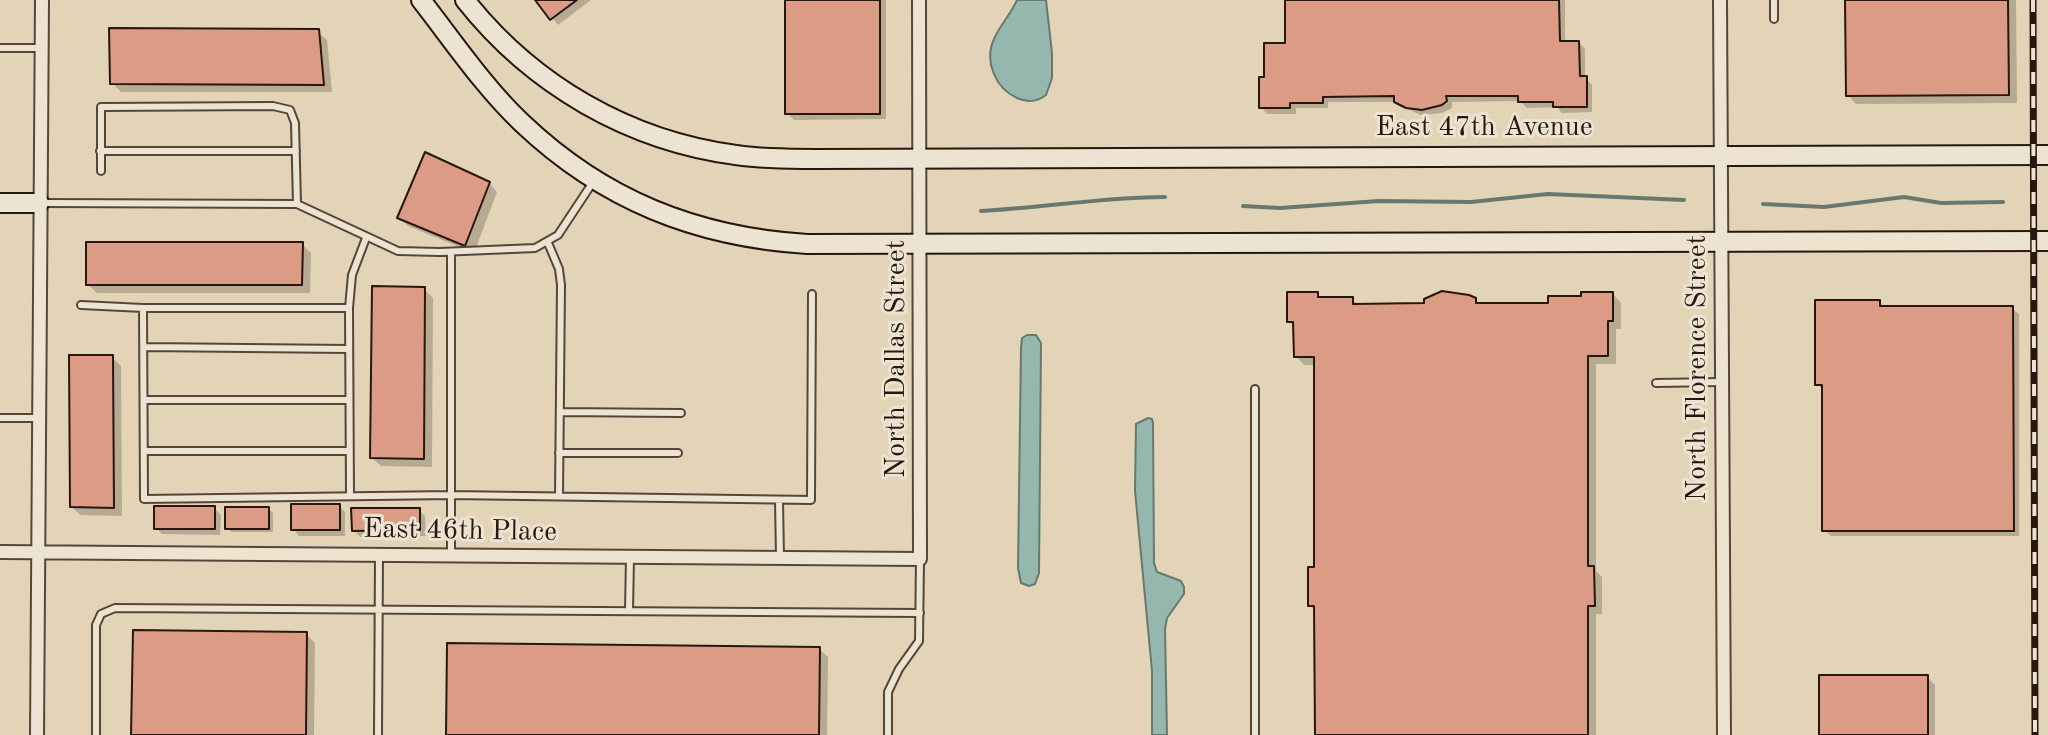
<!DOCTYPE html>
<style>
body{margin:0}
canvas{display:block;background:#e3d4b8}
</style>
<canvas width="2048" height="735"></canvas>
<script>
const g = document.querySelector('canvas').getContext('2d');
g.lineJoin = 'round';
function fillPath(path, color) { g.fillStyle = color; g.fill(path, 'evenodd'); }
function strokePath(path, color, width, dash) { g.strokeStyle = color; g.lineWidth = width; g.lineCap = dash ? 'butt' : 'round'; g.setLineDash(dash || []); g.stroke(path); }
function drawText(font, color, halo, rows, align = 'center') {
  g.font = font + ' "Old Standard TT",serif'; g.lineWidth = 6; g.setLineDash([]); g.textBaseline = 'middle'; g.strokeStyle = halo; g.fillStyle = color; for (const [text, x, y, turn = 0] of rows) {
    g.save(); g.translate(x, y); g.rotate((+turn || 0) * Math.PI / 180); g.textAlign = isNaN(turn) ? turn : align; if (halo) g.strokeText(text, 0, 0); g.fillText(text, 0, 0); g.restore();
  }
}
const water = new Path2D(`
 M1017 0H1046L1052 53V78L1046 95C1037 102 1028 103 1017 98 995 88 984 61 994 39 1000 25 1011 14 1017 0Z
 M1027 335H1036L1041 343 1039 573 1035 584 1029 586 1021 583 1018 568 1021 348 1022 338Z
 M1148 418 1152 419 1153 423 1154 563 1157 572 1181 581 1184 587V594L1167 618 1165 629 1167 735H1152V671L1135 491 1136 424Z`);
fillPath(water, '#95b8ae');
strokePath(water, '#69786f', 2);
fillPath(new Path2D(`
 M537 0H591L558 25Z
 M787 0H886V119L794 120 787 113Z
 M1287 0H1565V43H1579L1585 49V78L1592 85V112L1562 113 1557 107 1527 108 1520 101 1452 102V108L1442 113 1421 115 1403 107 1397 102H1328V108H1296V114H1267L1261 107 1266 79 1287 45Z
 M1847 0H2016L2017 103 1856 104 1848 95Z
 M318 32 327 40 332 92H121L112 83Z
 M489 183 497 192 474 253 408 226 400 218Z
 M302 244 311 253 310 293H97L88 284Z
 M424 289 433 298 432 467 381 466 372 458Z
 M1317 294 1323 299H1352L1359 306 1426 305 1475 300 1480 305H1550L1613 294 1621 303V329H1616V364H1596V571L1602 577V614H1596V735H1317L1316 612 1310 605 1316 569V365H1304L1296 356V328L1289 321Z
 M1879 302 1885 308H2012L2019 314V536H1831L1824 530V391L1817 384Z
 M112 357 121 366 122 516 80 515 72 507Z
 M339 506 345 512V536H299L293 529Z
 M214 508 221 515 220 535 162 534 156 528Z
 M269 509 273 513V532H231L227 528Z
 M419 510 425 516 426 536 360 537 354 530Z
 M306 634 315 643 314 735H133Z
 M819 649 828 657 827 735H448Z
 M1927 677 1935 685V735H1821Z`), '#0003');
strokePath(new Path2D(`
 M1763 204 1824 207 1904 197 1941 203 2003 202
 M1243 206 1280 208 1379 201 1471 202 1548 194 1684 200
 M981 211C1043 208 1103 197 1165 197`), '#69786f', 4);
const building = new Path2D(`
 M535 0H577L550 20Z
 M785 0H880V114H785Z
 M1285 0H1559L1560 41H1579L1580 76H1587V107H1553V102H1518V96H1446L1447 101 1442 105 1422 110 1406 108 1394 102V96L1323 97V103H1290V108H1259V77H1264V43H1285Z
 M1845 0H2008L2009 95 1846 96Z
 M109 28 319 29 324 85 110 84Z
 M425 152 490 182 465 246 397 218Z
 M86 242H303L302 285H86Z
 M372 286 425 287 424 459 370 458Z
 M1442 291 1469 295 1476 298V303H1548V296H1581V292H1613V321H1608V356H1588V566H1594L1595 606H1588V735H1315L1314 606H1308V567H1314V357H1294L1293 322H1287V292H1318V297H1353V304L1424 303V299Z
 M1815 300H1880V306H2013L2014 531H1822V385H1815Z
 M69 355H113L114 508 70 507Z
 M291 504H340V530H291Z
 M154 506H215V529H154Z
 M225 507H269V529H225Z
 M351 508H420V530L352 531Z
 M133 630 307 632 306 735H131Z
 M447 643 820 647 819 735H446Z
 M1819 675H1928V735H1819Z`);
fillPath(building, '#db9b84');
strokePath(building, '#271710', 2);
const lane = new Path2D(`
 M1774 19V0
 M0 48H40
 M100 151H296
 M101 171V107L273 106 290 110 295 123 297 204
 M43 203 297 204 398 251 440 252 535 248 558 235 593 182
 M366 238 352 275 349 308H143L144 499 451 495 811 500 812 294
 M548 243 559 269 561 285 559 496
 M451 252V555
 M81 305 143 308
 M349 308 350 496
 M144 347 349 349
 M1656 383 1722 382
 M1255 389V735
 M144 400H349
 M560 412 681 413
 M0 418H39
 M144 451H348
 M559 453H678
 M779 500 780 557
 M629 611 630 557
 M96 735V625L101 614 115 608 920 613
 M378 735 379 555
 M888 735V692L899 669 919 641 920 559`);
const street = new Path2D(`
 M1720 0 1724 735
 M0 552 920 559 919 0
 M37 735 42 0`);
const secondary = new Path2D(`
 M421 0C453 41 484 87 522 123 603 200 696 237 807 244L2048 241
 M465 0C532 85 629 141 736 155 763 159 790 159 816 159L2048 155
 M0 203H39`);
strokePath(lane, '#56463a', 10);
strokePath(street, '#56463a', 16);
strokePath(secondary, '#271710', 22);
strokePath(lane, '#ede3d1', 6);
strokePath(street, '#ede3d1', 12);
strokePath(secondary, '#ede3d1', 18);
const rail = new Path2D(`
 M2033 0 2035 735`);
strokePath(rail, '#271710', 7);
strokePath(rail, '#ede3d1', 4, [12]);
drawText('28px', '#271710', '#ede3d1', [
 ["East 47th Avenue",1484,128],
 ["North Dallas Street",897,359,-90],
 ["North Florence Street",1698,368,-90],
 ["East 46th Place",460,531,1]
]);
</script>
